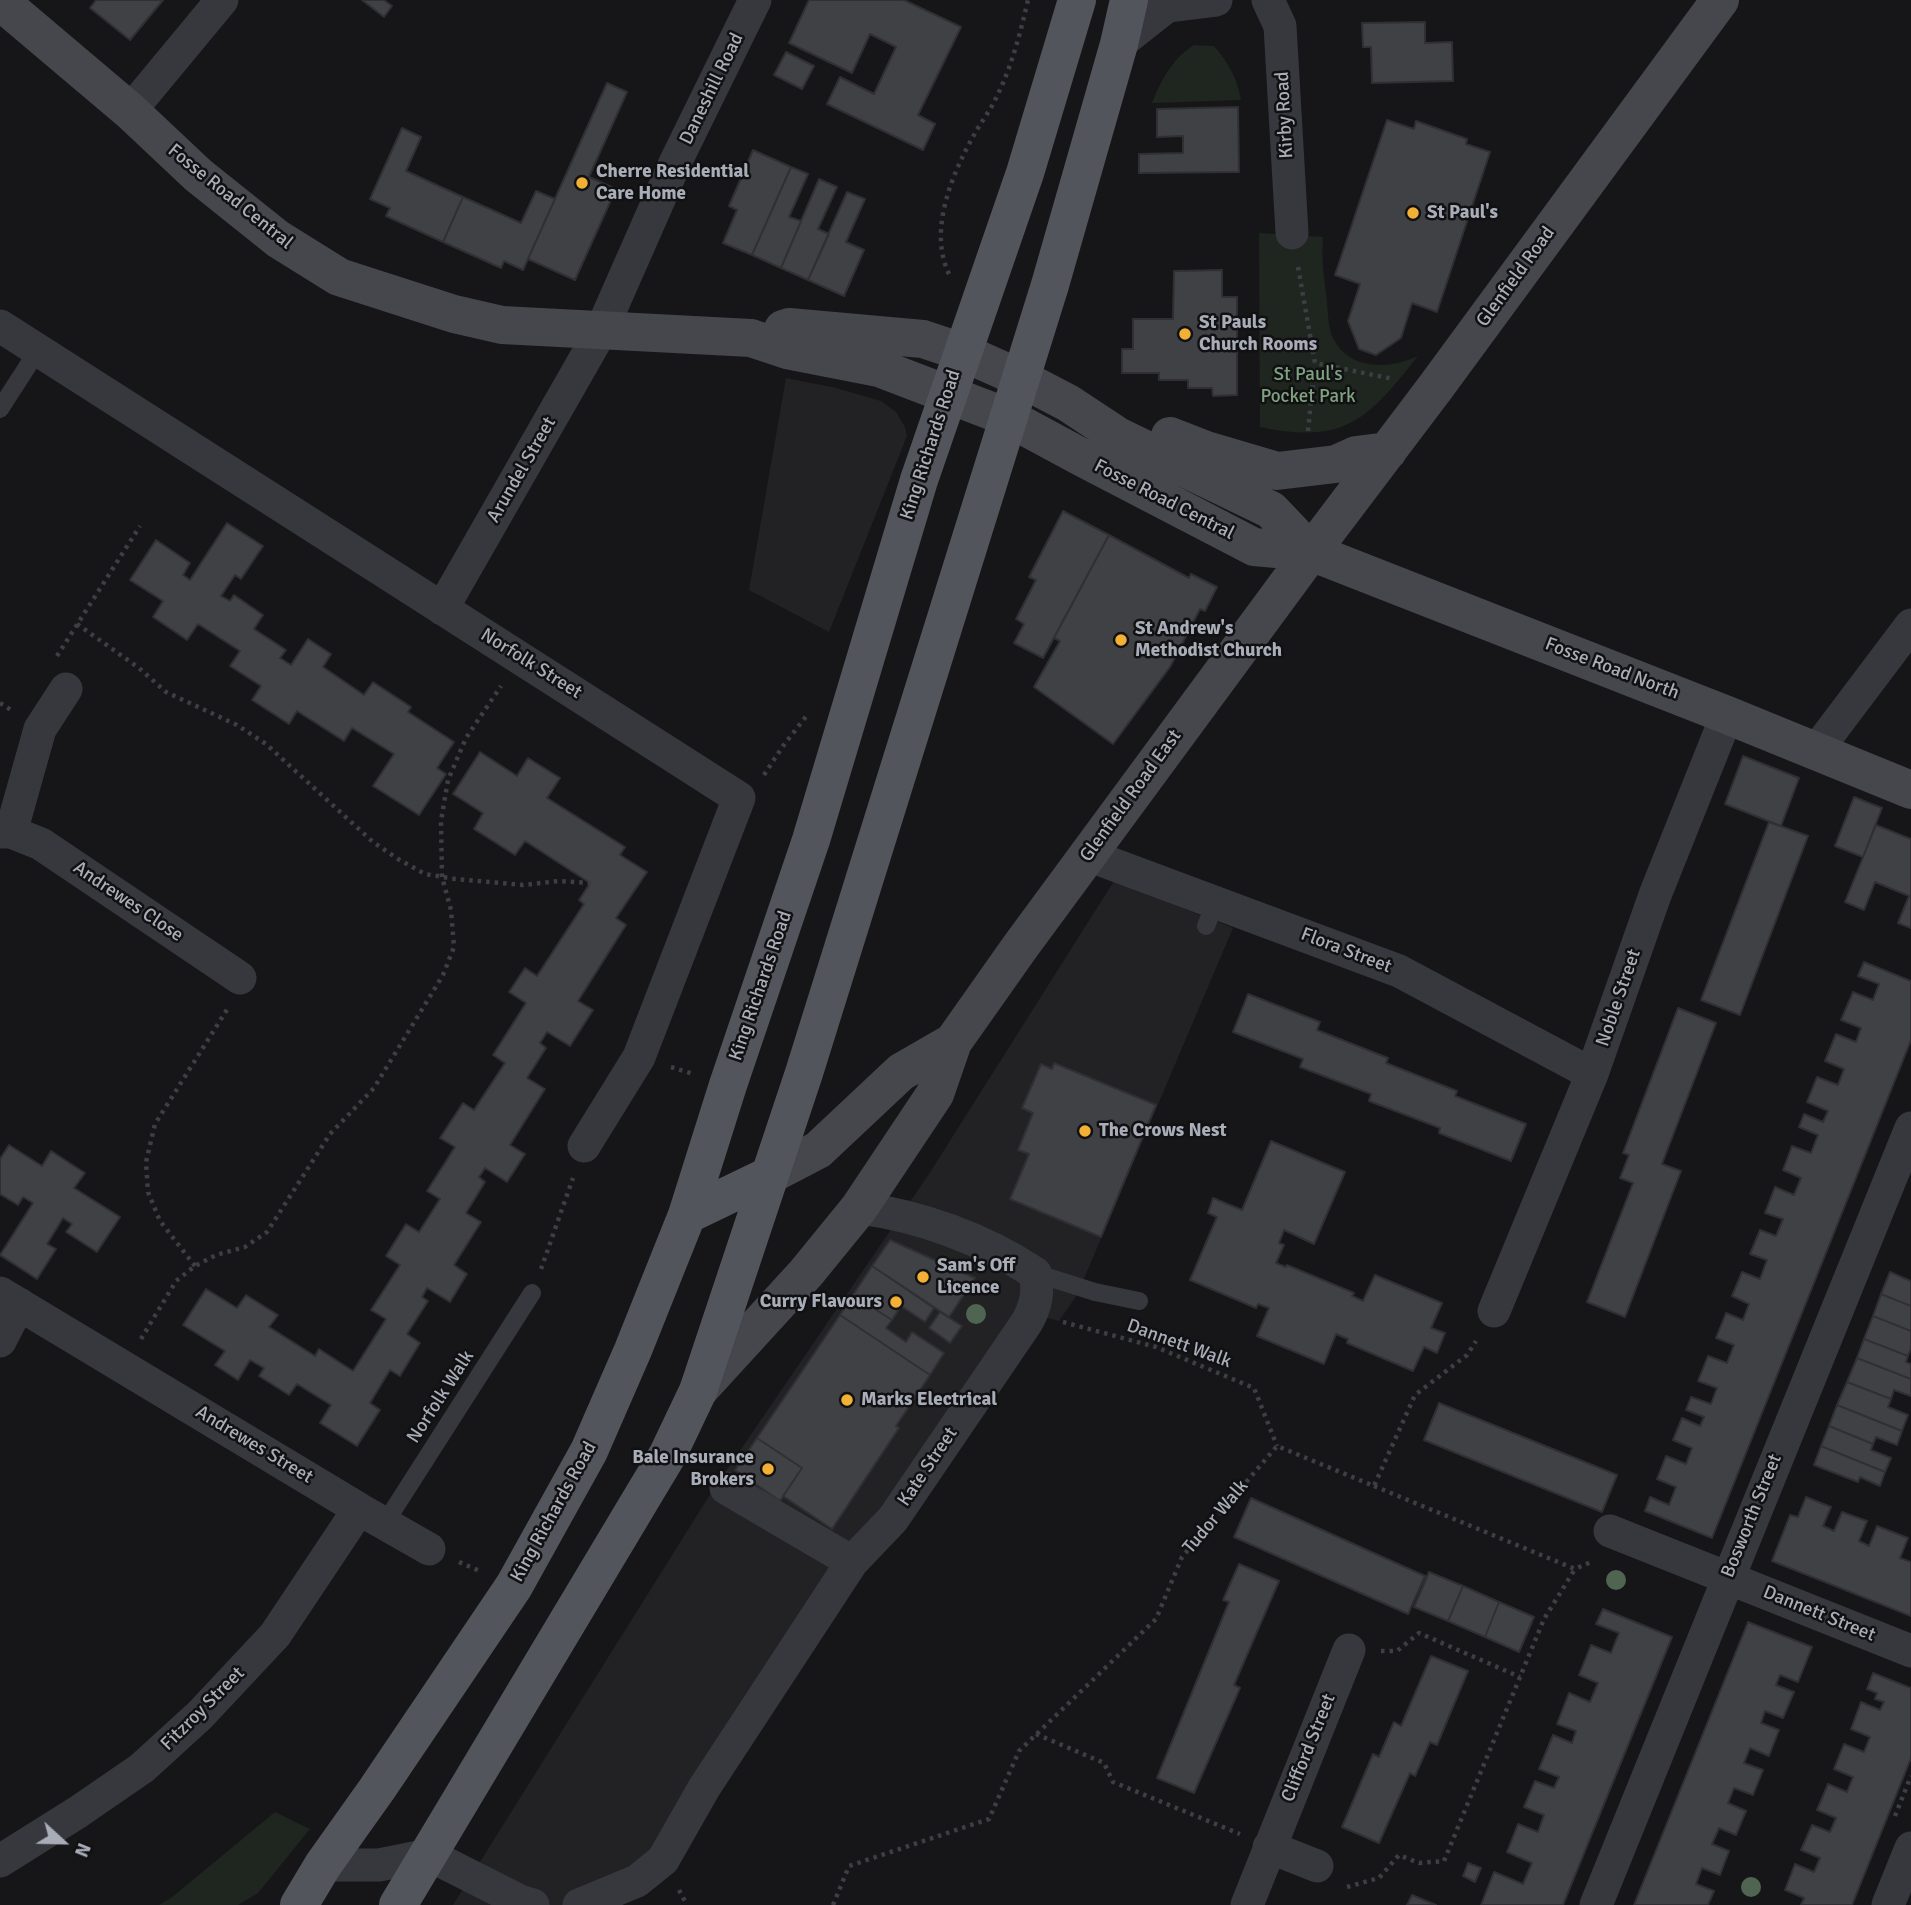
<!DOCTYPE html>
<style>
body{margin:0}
#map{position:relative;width:1911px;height:1905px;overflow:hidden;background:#161618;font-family:Signika,sans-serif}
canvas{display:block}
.north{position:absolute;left:28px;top:1807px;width:70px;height:70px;-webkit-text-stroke:5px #111113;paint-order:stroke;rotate:112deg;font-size:19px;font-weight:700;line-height:28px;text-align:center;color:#a8adb8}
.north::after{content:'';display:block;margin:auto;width:24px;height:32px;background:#a8adb8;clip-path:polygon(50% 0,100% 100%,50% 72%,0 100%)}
</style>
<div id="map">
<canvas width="1911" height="1905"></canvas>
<div class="north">N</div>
</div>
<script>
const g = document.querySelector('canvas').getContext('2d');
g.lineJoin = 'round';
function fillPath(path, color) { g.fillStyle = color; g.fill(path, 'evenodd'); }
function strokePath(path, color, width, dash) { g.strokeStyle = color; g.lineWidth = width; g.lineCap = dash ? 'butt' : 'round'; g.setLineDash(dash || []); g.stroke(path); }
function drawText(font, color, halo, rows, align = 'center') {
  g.font = font + ' Signika,sans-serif'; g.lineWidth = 5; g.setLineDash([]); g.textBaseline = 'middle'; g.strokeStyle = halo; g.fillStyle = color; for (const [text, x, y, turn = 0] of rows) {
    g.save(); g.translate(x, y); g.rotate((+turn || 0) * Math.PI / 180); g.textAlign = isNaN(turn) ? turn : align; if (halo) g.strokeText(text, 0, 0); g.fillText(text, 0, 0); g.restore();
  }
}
fillPath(new Path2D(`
 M786 378 836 388 881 401 896 412 905 427 907 436 829 632 749 590Z
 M1114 881 1233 928 1077 1295 1059 1321 1031 1314 704 1788 604 1905H453L711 1493 929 1174Z`), '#222225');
fillPath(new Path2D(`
 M1194 45 1214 46C1229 64 1237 77 1241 100L1152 103C1161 80 1173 58 1194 45Z
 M1259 233 1323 237C1321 259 1324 279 1327 301 1328 313 1328 328 1333 338 1349 371 1390 369 1418 356 1368 419 1346 445 1260 427Z
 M275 1812 310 1829 258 1893 238 1905H159L171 1898Z`), '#1e261f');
const building = new Path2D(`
 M96 0H163L130 40 90 8Z
 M362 0H384L392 6 384 17Z
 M809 0H904L961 27 918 115 935 124 923 150 827 104 840 77 874 94 896 47 870 34 852 73 789 43Z
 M1425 22V43L1452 42 1453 81 1372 83 1371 47H1363L1362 23Z
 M786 52 814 66 802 89 774 75Z
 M607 83 627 92 589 177 616 189 575 280 528 259Z
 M1238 107 1239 172 1139 173V154L1183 153V136L1157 137V109Z
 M1387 120 1414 129 1416 121 1467 139 1466 144 1490 152 1437 312 1412 303 1401 338 1376 355 1359 349 1348 321 1360 284 1335 275Z
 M402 128 421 137 406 171 463 197 443 242 386 216 390 208 370 199Z
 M753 150 791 167 752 255 723 243 737 210 729 206Z
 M791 167 808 174 789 217 801 221 781 268 752 255Z
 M819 179 837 187 818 229 829 234 808 280 781 268Z
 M536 191 555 199 523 270 504 261 501 268 443 242 463 197 521 223Z
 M847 192 865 199 846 242 864 250 844 296 808 280Z
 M1222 270V297H1237V395L1213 396 1212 388H1188V380H1159V373H1122V349H1133V319H1173L1174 271Z
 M1063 511 1109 535 1043 658 1014 643 1024 624 1016 619 1036 580 1029 577Z
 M227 523 263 546 241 579 235 575 221 596 230 601 234 595 263 615 254 629 286 650 280 658 291 665 308 639 331 654 323 667 364 695 373 682 411 707 408 712 454 742 437 768 446 774 419 815 373 786 394 754 352 728 344 741 297 711 289 724 252 700 261 686 230 666 240 651 198 624 187 640 153 617 163 601 130 580 156 540 190 563 183 575 190 580Z
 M1109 535 1189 578 1191 574 1217 587 1205 611 1200 609 1170 667 1113 744 1034 687 1060 641 1054 638Z
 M480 752 517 776 528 758 560 778 547 798 625 847 620 855 647 872 616 918 626 925 578 1001 593 1010 570 1046 547 1032 540 1043 546 1048 527 1078 545 1089 510 1145 525 1154 507 1182 485 1168 479 1177 485 1182 466 1213 481 1222 454 1265 467 1274 450 1302 427 1288 422 1297 428 1301 407 1334 420 1343 400 1376 390 1370 370 1403 380 1410 357 1446 320 1423 331 1405 297 1384 289 1395 259 1376 264 1368 250 1360 238 1380 215 1365 225 1351 183 1325 206 1289 237 1308 246 1295 278 1315 269 1327 315 1356 319 1349 353 1371 386 1319 371 1310 400 1265 386 1256 406 1224 419 1232 440 1199 427 1191 455 1147 440 1138 463 1103 474 1110 505 1063 493 1055 526 1003 509 992 525 968 537 976 584 904 579 900 590 883 525 841 515 855 474 829 483 813 453 794Z
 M1743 756 1799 778 1781 826 1725 804Z
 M1854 797 1882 808 1863 857 1835 846Z
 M1769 822 1808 836 1740 1015 1701 1000Z
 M1876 825 1911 839V928L1898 923 1909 896 1875 882 1864 910 1845 902Z
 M1864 962 1911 981V1040L1712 1538 1645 1511 1650 1497 1669 1505 1676 1487 1657 1479 1666 1456 1686 1464 1692 1448 1673 1440 1682 1418 1700 1426 1704 1417 1686 1410 1691 1397 1711 1404 1717 1388 1698 1381 1708 1356 1727 1363 1734 1345 1716 1338 1726 1313 1743 1320 1749 1304 1732 1296 1742 1272 1760 1279 1767 1260 1750 1254 1760 1230 1776 1236 1783 1219 1765 1213 1775 1187 1794 1195 1801 1178 1783 1170 1792 1146 1811 1153 1818 1135 1799 1127 1804 1114 1823 1122 1828 1111 1807 1102 1817 1077 1838 1085 1844 1069 1825 1061 1836 1034 1856 1042 1861 1028 1841 1020 1853 992 1873 1000 1879 984 1858 976Z
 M1248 994 1320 1022 1317 1030 1388 1058 1386 1063 1457 1091 1455 1096 1526 1124 1511 1161 1439 1133 1440 1128 1369 1101 1371 1094 1300 1067 1303 1059 1233 1032Z
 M1678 1008 1716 1023 1662 1164 1681 1171 1625 1317 1587 1302 1633 1183 1620 1178 1629 1155 1623 1153Z
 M1054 1063 1156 1105 1101 1237 1010 1199 1029 1154 1018 1150 1033 1113 1022 1108 1041 1064 1052 1069Z
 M1271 1141 1345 1172 1314 1244 1284 1230 1279 1243 1284 1245 1276 1263 1286 1267 1287 1265 1354 1293 1352 1296 1363 1301 1375 1275 1442 1303 1431 1328 1445 1333 1437 1353 1424 1347 1413 1371 1347 1343 1348 1339 1336 1334 1324 1364 1257 1336 1269 1308 1258 1304 1256 1308 1190 1280 1217 1217 1208 1213 1213 1198 1242 1210Z
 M9 1145 42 1166 51 1151 85 1173 74 1188 120 1217 97 1252 66 1232 72 1224 63 1218 47 1244 56 1249 37 1279 0 1255 33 1203 23 1197 18 1205 0 1194V1159Z
 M890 1240 975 1278 949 1317 872 1266Z
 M872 1266 934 1308 925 1322 901 1306 892 1320 853 1295Z
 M1890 1272 1911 1281V1306L1881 1294Z
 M1881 1294 1911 1306V1331L1873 1316Z
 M853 1295 892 1320 886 1328 906 1342 912 1332 944 1353 930 1375 840 1315Z
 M940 1312 962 1326 950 1343 929 1328Z
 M840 1315 930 1375 896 1426 899 1428 832 1529 783 1496 802 1468 757 1438Z
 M1873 1316 1911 1331V1348L1908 1356 1864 1339Z
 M1864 1339 1908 1356 1906 1362 1911 1364V1379L1857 1358Z
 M1857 1358 1911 1379V1396L1894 1390 1891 1399 1847 1382Z
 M1847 1382 1891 1399 1888 1407 1908 1415 1902 1431 1837 1405Z
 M1439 1403 1617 1475 1602 1512 1424 1440Z
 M1837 1405 1902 1431 1897 1445 1876 1437 1873 1444 1829 1426Z
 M1829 1426 1873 1444 1871 1450 1891 1458 1885 1472 1821 1446Z
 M757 1438 802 1468 780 1501 735 1470Z
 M1821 1446 1885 1472 1880 1486 1860 1477 1858 1482 1814 1465Z
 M1806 1497 1831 1507 1823 1526 1834 1531 1842 1512 1867 1521 1859 1541 1869 1546 1877 1526 1908 1538 1900 1558 1911 1562V1616L1772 1561 1790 1515 1798 1517Z
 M1251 1498 1425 1576 1408 1614 1234 1537Z
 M1239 1564 1279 1581 1234 1685 1240 1688 1194 1793 1157 1778 1229 1602 1223 1600Z
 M1429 1572 1463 1586 1448 1621 1414 1607Z
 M1463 1586 1499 1602 1485 1637 1448 1621Z
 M1499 1602 1534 1617 1519 1652 1485 1637Z
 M1603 1609 1672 1637 1563 1905H1481L1494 1872 1523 1884 1532 1863 1507 1852 1518 1824 1538 1832 1544 1815 1524 1807 1535 1781 1554 1788 1559 1777 1539 1769 1553 1735 1572 1743 1576 1731 1557 1724 1569 1693 1590 1702 1598 1683 1579 1675 1591 1645 1611 1653 1619 1633 1596 1624Z
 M1748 1622 1812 1647 1798 1682 1780 1675 1776 1685 1794 1692 1783 1718 1765 1711 1761 1723 1779 1730 1769 1756 1750 1748 1744 1763 1763 1770 1753 1795 1734 1788 1728 1803 1746 1811 1736 1835 1719 1828 1712 1844 1729 1851 1720 1875 1702 1868 1696 1884 1714 1891 1708 1905H1634Z
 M1431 1656 1468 1671 1437 1745 1430 1742 1415 1776 1410 1773 1379 1843 1342 1827 1373 1754 1379 1757 1394 1722 1401 1726Z
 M1873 1673 1911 1688V1758L1852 1905H1801L1804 1898 1785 1890 1795 1864 1814 1872 1820 1858 1801 1850 1812 1825 1830 1832 1836 1818 1817 1810 1828 1784 1847 1792 1853 1777 1834 1769 1844 1744 1864 1752 1870 1737 1851 1729 1861 1702 1880 1710 1884 1702 1875 1699 1877 1693 1867 1689Z
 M1468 1863 1481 1868 1475 1882 1463 1876Z
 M1412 1895 1436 1905H1407Z`);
fillPath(building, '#404145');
strokePath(building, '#303034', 2);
strokePath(new Path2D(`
 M1298 267 1315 363 1393 379
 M949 274C928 230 952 174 974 135 981 122 990 111 996 98 1012 66 1020 34 1028 0
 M1308 431 1315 363
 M77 624 139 668 166 692 237 725 266 744 373 842 398 859 425 874 455 879 523 885 559 881 590 883
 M57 656 140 526
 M0 703 11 710
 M764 775 783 746 808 714
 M671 1067 693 1074
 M195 1266 160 1221 148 1192 146 1162 155 1124 228 1008
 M541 1269 573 1178
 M1063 1322 1156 1347 1254 1388 1277 1446
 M141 1339 176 1281 195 1266 216 1255 245 1247 267 1232 330 1134 374 1088 443 975 454 947 451 910 442 877 441 821 448 780 466 738 501 686
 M1374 1486 1575 1569 1593 1561
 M459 1562 480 1571
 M1381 1651H1397L1419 1633 1520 1677
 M1036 1734 1104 1763 1113 1782 1240 1834
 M1895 1816 1911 1776
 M1347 1887 1379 1878 1399 1855 1419 1863 1444 1861 1544 1619 1575 1569
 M679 1890 687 1905
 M833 1905 849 1866 989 1819 1019 1751 1156 1619 1182 1557 1277 1446 1374 1486 1415 1395 1467 1355 1476 1341`), '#3d3f44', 4.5, [3.5, 5]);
strokePath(new Path2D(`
 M0 409 38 350
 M1206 926 1216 902
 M1035 1273 1095 1292 1139 1301
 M385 1523 532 1293`), '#37383d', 18);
strokePath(new Path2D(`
 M1268 0 1280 26 1292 233
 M1119 44 1167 6 1216 0
 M130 111 222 0
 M0 326 739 798 639 1057 584 1146
 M442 609 601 331 675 163 755 0
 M1816 751 1911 625
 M0 832H11L41 844 240 978
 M11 832 40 729 66 689
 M1088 855 1399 971 1592 1074
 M0 1293 359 1509 429 1549
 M1494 1311 1592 1074 1655 895 1727 715
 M0 1341 19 1304
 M726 1488 852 1562
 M1610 1531 1911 1651
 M1269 1847 1317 1866
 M0 1861 78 1812 142 1768 200 1715 275 1635 359 1509
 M323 1865H379L429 1855 522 1902 533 1905
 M579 1905 637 1881 663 1860 704 1788 852 1562 893 1519 1027 1322C1036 1306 1039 1292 1035 1273 983 1239 921 1216 859 1208
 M1247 1905 1349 1650
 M1596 1905 1911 1128
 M1888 1905 1911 1848`), '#37383d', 33);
strokePath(new Path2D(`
 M0 1 130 111 198 175 278 239 339 277 454 314 502 325 751 338 787 350 879 368 1007 417 1083 458 1254 547 1311 552 1727 715 1911 790
 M783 329 789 327 923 339 962 352 1020 378 1068 403 1118 436 1271 510 1311 552
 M1170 436 1206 450 1277 471 1336 464 1356 455 1388 451
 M770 1175 818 1150 901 1072 953 1042
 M698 1391 806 1273 859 1208 935 1094 953 1042 1020 947 1311 552 1435 388 1720 0`), '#45474d', 38);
strokePath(new Path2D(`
 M687 1215 770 1175
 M299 1905 323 1865 377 1789 514 1586 589 1451 633 1350 687 1215 728 1085 811 840 919 480 1025 173 1077 0
 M398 1905 668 1454 698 1391 804 1073 1050 285 1119 44 1129 0`), '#53555c', 38);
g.fillStyle = '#506452';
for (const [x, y] of [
 [976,1314],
 [1616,1580],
 [1751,1887]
]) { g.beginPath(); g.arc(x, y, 10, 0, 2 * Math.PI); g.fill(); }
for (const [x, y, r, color] of [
 [582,183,7,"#f2b134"],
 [1413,213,7,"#f2b134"],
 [1185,334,7,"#f2b134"],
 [1121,640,7,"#f2b134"],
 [1085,1131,7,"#f2b134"],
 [923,1277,7,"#f2b134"],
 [896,1302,7,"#f2b134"],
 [847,1400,7,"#f2b134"],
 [768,1469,7,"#f2b134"]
]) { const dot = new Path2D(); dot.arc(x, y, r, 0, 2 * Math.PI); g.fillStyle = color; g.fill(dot); strokePath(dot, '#111113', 2.5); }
drawText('19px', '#a8adb8', '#111113', [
 ["Daneshill Road",712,89,-64],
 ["Kirby Road",1285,115,-93],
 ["Fosse Road Central",230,197,39],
 ["Glenfield Road",1516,277,-54],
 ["King Richards Road",931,445,-72],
 ["Arundel Street",522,470,-60],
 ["Fosse Road Central",1164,500,27],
 ["Norfolk Street",531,664,32],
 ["Fosse Road North",1612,669,21],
 ["Glenfield Road East",1131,796,-54],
 ["Andrewes Close",128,902,34],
 ["Flora Street",1346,951,21],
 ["King Richards Road",761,986,-71],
 ["Noble Street",1619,998,-71],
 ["Dannett Walk",1179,1344,20],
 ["Norfolk Walk",441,1397,-57],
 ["Andrewes Street",254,1445,31],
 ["Kate Street",928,1467,-56],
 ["King Richards Road",554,1512,-61],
 ["Bosworth Street",1752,1516,-68],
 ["Tudor Walk",1216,1517,-50],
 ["Dannett Street",1819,1614,22],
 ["Fitzroy Street",203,1709,-45],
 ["Clifford Street",1309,1748,-68]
]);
drawText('bold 19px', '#a8adb8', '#111113', [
 ["Cherre Residential",596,172],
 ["Care Home",596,194],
 ["St Paul's",1427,213],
 ["St Pauls",1199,323],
 ["Church Rooms",1199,345],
 ["St Andrew's",1135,629],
 ["Methodist Church",1135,651],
 ["The Crows Nest",1099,1131],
 ["Sam's Off",937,1266],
 ["Licence",937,1288],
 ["Curry Flavours",882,1302,"right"],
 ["Marks Electrical",861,1400],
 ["Bale Insurance",754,1458,"right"],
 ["Brokers",754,1480,"right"]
], 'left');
drawText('19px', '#7fa381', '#111113', [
 ["St Paul's",1308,375],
 ["Pocket Park",1308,397]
]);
</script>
